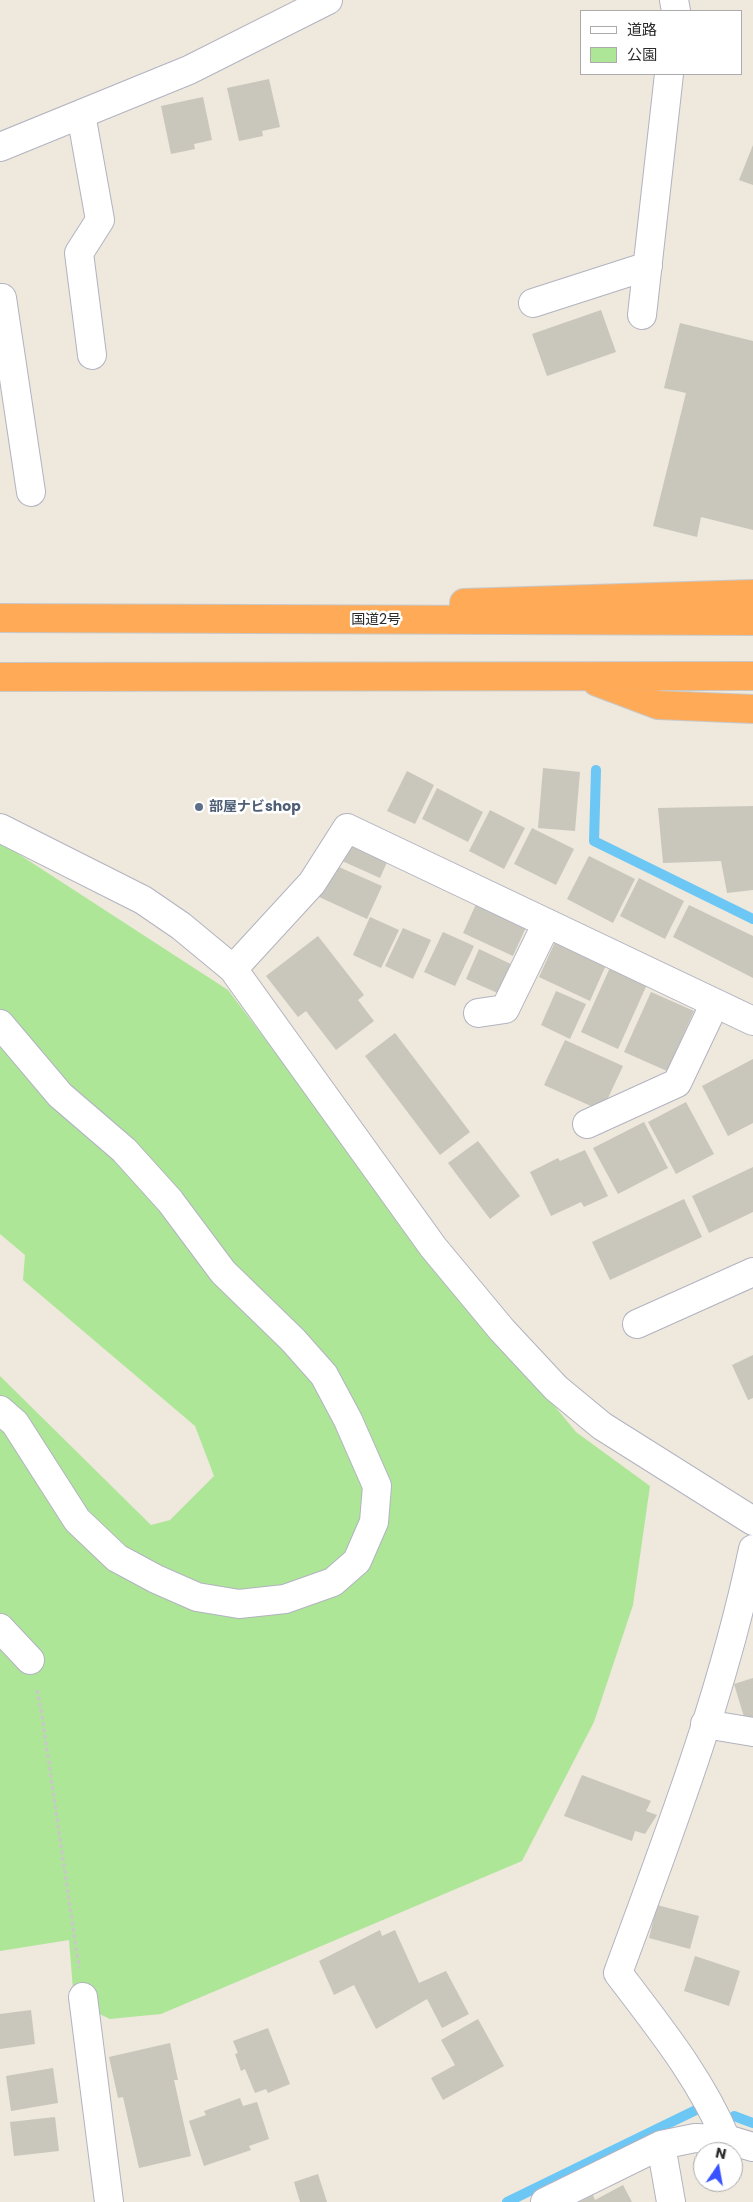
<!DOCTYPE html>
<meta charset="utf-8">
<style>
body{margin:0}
#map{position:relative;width:753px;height:2202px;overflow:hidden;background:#eee8dd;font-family:Poppins,"Noto Sans JP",sans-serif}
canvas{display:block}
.legend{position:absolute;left:580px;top:10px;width:162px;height:65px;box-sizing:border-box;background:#fff;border:1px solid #ababab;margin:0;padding:6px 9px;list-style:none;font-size:15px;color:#2c2c2c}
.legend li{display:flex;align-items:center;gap:10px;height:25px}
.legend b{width:25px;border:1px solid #ababab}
.north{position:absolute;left:693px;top:2142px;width:50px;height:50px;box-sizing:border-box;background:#fff;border:1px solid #ababab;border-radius:50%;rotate:12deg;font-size:14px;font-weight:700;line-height:20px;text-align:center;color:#2c2c2c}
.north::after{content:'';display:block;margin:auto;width:18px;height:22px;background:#3952ff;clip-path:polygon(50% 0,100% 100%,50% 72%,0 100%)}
</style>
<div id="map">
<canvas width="753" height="2202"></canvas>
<ul class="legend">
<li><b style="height:6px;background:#fff"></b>道路</li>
<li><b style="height:14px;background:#aee698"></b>公園</li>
</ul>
<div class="north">N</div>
</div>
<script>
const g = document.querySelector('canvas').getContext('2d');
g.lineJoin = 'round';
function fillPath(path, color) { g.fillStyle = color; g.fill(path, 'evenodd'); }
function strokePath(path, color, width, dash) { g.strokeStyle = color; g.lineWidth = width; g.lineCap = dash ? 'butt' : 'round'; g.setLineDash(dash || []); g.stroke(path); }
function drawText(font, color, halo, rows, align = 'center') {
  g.font = font + ' Poppins,"Noto Sans JP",sans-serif'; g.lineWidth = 5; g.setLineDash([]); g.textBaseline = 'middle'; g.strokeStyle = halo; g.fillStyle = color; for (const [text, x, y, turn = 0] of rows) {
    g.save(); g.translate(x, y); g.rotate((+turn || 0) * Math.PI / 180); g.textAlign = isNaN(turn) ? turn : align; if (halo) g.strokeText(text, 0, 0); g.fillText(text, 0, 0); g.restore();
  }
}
fillPath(new Path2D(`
 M0 842 228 990 418 1241 576 1432 650 1486 633 1605 594 1722 522 1861 161 2014 110 2019 74 2002 69 1940 0 1951V1376L151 1525 170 1520 214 1476 195 1426 23 1280 25 1255 0 1234Z`), '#aee698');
strokePath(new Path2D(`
 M596 770 594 841 753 919
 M734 2116 753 2123
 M507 2202 696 2110`), '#6dc7f4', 10);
fillPath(new Path2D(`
 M269 79 280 127 262 131 263 136 239 141 227 88Z
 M203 97 212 140 194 144 195 149 171 154 161 106Z
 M753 145V185L739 180Z
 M601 310 616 352 547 376 532 334Z
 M680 323 753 341V530L701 517 697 537 653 526 686 393 664 388Z
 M543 768 580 772 575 831 538 828Z
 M407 771 434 785 415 824 387 811Z
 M437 788 483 812 468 842 422 819Z
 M753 806V890L727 893 721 861 663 863 658 808Z
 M490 810 525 828 504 869 469 851Z
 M532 828 574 849 556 885 514 864Z
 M348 842 388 860 380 878 340 860Z
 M589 856 635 879 613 923 567 899Z
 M332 864 382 886 367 919 317 896Z
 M639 878 684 901 665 939 620 916Z
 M477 902 527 925 513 956 463 933Z
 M689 905 753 936V978L673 937Z
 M370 917 399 930 381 968 353 955Z
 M403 928 431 940 413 979 385 966Z
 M443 932 474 946 455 986 424 972Z
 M318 936 364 995 358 1000 374 1021 336 1050 306 1011 298 1017 266 976Z
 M555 942 606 965 590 1001 539 977Z
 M479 949 515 966 502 995 466 979Z
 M612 963 649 980 618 1049 581 1032Z
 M556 991 586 1004 570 1039 541 1025Z
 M651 992 694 1011 667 1071 624 1052Z
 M395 1033 470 1132 440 1155 365 1056Z
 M565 1040 623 1066 602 1111 544 1085Z
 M753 1059V1123L728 1136 702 1086Z
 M686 1102 714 1154 676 1174 648 1122Z
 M644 1122 668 1168 618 1194 593 1148Z
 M478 1141 520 1196 490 1219 448 1163Z
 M585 1150 608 1196 584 1207 581 1202 551 1216 530 1172 558 1158 560 1161Z
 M753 1167V1212L709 1233 692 1196Z
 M684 1199 702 1237 610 1280 592 1242Z
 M753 1355V1398L748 1400 732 1365Z
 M753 1678V1718L745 1720 734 1684Z
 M582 1775 651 1801 646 1811 657 1815 645 1834 635 1831 632 1841 564 1816Z
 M657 1905 699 1916 690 1949 649 1938Z
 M380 1930 382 1936 395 1930 419 1983 446 1971 469 2014 442 2028 427 1999 376 2029 354 1985 334 1995 319 1961Z
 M695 1956 740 1971 729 2006 684 1991Z
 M31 2010 35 2044 0 2049V2014Z
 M478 2019 504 2066 443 2100 431 2078 455 2065 441 2040Z
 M268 2028 290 2084 268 2093 266 2089 255 2093 245 2069 241 2071 235 2054 238 2053 233 2041Z
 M170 2043 178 2080H174L191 2156 139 2168 123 2097 118 2098 109 2057Z
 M53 2068 58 2103 11 2111 6 2076Z
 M240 2098 243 2106 257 2102 269 2139 249 2146 251 2150 204 2166 189 2121 206 2115 204 2111Z
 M55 2117 59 2151 14 2156 10 2122Z
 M318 2174 327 2202H300L294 2182Z
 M623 2185 632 2202H579L593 2195 595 2200Z`), '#c9c6bc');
const street = new Path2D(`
 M674 0 676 11
 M81 114 100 220 79 253 92 355
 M0 147 189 70 328 0
 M0 298H2L31 492
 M533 303 648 266
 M642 315 669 74
 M0 828 143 900 181 926 233 969 433 1247 502 1330 556 1388 602 1426 753 1521
 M233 969 312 883 347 828 753 1021
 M478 1013 505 1009 547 923
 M0 1024 60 1095 124 1150 170 1201 223 1272 293 1340 324 1375 348 1420 377 1486 374 1522 357 1561 333 1582 285 1599 239 1604 197 1597 156 1579 117 1558 77 1520 15 1423 0 1410
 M587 1124 677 1083 715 1003
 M637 1324 753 1272
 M0 1628 30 1660
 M705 1724 753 1732
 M83 1997 109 2202
 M726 2139C700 2077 658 2026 618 1973 669 1834 723 1694 753 1549
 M661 2145 671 2202
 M545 2202 661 2145 695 2138 726 2139 753 2147`);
const highway = new Path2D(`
 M464 603 753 594
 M0 618 753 621
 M0 677 753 676
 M597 682 658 705 753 709`);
strokePath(street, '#b2b3c0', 30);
strokePath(highway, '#c8c8c8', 30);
strokePath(new Path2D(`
 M37 1690 41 1709 79 1968`), '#c8c8c8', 3, [4, 2.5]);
strokePath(street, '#fff', 28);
strokePath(highway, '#ffaa57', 28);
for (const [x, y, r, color] of [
 [199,807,5,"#5c6f8a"]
]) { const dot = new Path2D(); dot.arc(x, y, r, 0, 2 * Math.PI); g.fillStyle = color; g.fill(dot); strokePath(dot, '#fff', 2); }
drawText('14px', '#2c2c2c', '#fff', [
 ["国道2号",376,620]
]);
drawText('bold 14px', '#4e5e75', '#fff', [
 ["部屋ナビshop",209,807]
], 'left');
</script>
